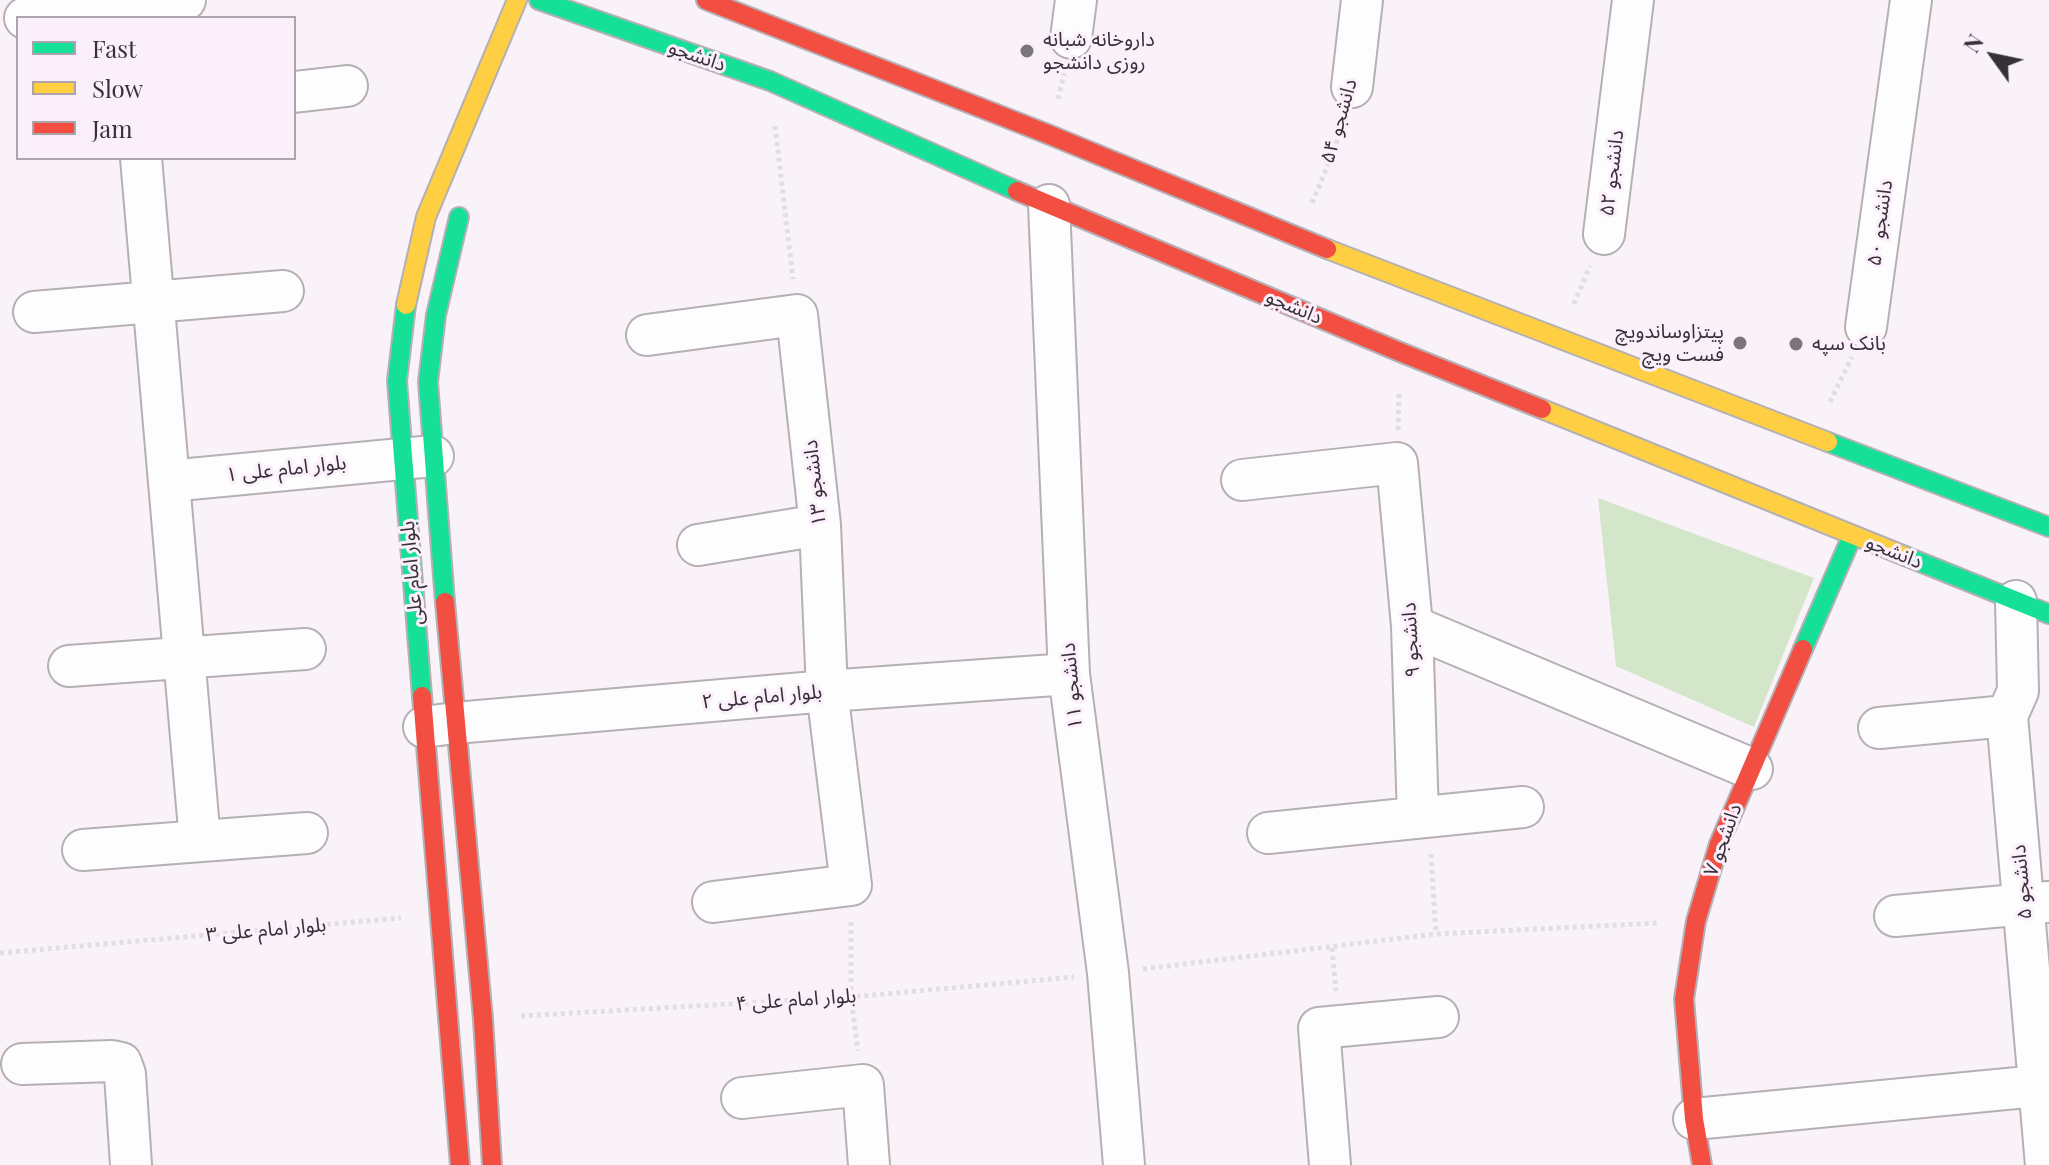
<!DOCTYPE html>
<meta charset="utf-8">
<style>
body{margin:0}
#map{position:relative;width:2049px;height:1165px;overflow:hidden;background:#f9f2f9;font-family:"Playfair Display",serif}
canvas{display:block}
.legend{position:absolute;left:16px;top:16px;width:280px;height:144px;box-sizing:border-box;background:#fceffc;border:2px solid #ada3ad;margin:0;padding:10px 14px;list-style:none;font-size:24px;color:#363136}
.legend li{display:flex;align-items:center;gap:16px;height:40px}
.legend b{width:40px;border:2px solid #ada3ad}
.north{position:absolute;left:1953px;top:16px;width:80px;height:80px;-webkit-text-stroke:6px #fceffc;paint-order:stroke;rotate:303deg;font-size:22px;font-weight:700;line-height:32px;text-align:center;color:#363136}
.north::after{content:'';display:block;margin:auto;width:28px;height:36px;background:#363136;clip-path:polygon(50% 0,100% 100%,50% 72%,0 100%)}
</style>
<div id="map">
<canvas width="2049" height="1165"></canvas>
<ul class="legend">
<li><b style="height:10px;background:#16e098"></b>Fast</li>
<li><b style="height:10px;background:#ffcf43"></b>Slow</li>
<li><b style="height:10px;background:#f24e42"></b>Jam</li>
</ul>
<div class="north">N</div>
</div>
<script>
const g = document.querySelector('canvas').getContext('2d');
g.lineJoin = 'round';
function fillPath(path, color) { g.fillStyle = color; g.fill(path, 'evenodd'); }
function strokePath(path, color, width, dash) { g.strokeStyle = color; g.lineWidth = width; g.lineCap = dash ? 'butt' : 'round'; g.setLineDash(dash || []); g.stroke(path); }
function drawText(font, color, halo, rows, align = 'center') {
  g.font = font + ' "Playfair Display","Noto Sans Arabic",serif'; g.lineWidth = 6; g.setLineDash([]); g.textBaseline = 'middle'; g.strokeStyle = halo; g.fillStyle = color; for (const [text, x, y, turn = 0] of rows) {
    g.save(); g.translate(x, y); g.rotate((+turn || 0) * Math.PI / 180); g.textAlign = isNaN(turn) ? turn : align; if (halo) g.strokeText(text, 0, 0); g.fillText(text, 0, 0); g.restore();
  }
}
fillPath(new Path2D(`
 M1598 498 1814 578 1754 727 1616 666Z`), '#d4e6c9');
const street = new Path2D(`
 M25 18 185 0
 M1071 38 1076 0
 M1352 87 1362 0
 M294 92 347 86
 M141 158 200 841
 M1049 205 1069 674 1108 973 1124 1165
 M1604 234 1633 0
 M34 312 283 291
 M1866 327 1911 0
 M647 335 797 315 820 525 827 691 851 885 713 902
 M1242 480 1397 463 1412 626 1418 817
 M169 481 433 456
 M698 545 820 525
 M2016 601 2018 691 2007 716 2046 1165
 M1412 626 1752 769
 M69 666 305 649
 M424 727 455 723 827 691 1069 674
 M1879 728 2007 716
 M1268 833 1523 807
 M83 850 307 833
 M1895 916 2049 902
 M22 1064 112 1061 121 1063 125 1074 131 1165
 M742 1098 863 1085 869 1165
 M1694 1119 2049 1085
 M1330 1165 1319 1028 1438 1017`);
const fast = new Path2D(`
 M539 0 770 81 1017 191
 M406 305 397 381 422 696
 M1828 442 2049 527
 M1905 556 2049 614
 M445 602 428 382 436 315 459 217
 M1803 649 1852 536`);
const slow = new Path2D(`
 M1327 249 1828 442
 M406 305 426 217 517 0
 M1542 409 1905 556`);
const jam = new Path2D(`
 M706 0 1050 135 1327 249
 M1017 191 1400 352 1542 409
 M445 602 483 1019 492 1165
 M422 696 460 1165
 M1702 1165 1694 1119 1684 999 1696 921 1719 844 1803 649`);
strokePath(street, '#b5b0b5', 44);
strokePath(fast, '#b5b0b5', 22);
strokePath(slow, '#b5b0b5', 22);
strokePath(jam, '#b5b0b5', 22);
strokePath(new Path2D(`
 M1058 99 1064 73
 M775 126 793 279
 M1312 203 1335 148 1342 122
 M1574 304 1590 266
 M1830 402 1852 357
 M1398 430 1399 392
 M1431 854 1436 934
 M851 922V997L858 1051
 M1332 948 1336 991
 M0 953 401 918
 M1143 969 1436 934 1659 923
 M521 1016 851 997 1074 977`), '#e0dee0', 5, [4, 4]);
strokePath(street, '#fefdfe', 40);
strokePath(fast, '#16e098', 18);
strokePath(slow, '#ffcf43', 18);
strokePath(jam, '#f24e42', 18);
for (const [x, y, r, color] of [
 [1027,51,8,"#7a757a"],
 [1740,343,8,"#7a757a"],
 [1796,344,8,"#7a757a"]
]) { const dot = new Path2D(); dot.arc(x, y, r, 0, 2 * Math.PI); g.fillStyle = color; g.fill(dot); strokePath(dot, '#fceffc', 3); }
drawText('20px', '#363136', '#fceffc', [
 ["داروخانه شبانه",1043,40],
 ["روزی دانشجو",1043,63],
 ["پیتزاوساندویچ",1724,332,"right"],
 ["فست ویچ",1724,355,"right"],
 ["بانک سپه",1812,344]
], 'left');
drawText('20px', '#363136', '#fceffc', [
 ["دانشجو",697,56,19],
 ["دانشجو ۵۴",1339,121,-74],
 ["دانشجو ۵۲",1612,173,-83],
 ["دانشجو ۵۰",1880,223,-82],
 ["دانشجو",1294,307,23],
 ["بلوار امام علی ۱",286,469,-6],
 ["دانشجو ۱۳",815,483,-96],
 ["دانشجو",1894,552,22],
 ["بلوار امام علی",412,573,-95],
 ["دانشجو ۹",1411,640,-93],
 ["دانشجو ۱۱",1072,686,-95],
 ["بلوار امام علی ۲",762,697,-5],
 ["دانشجو ۷",1723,840,-70],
 ["دانشجو ۵",2022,882,-95],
 ["بلوار امام علی ۳",266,930,-5],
 ["بلوار امام علی ۴",796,1000,-4]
]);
</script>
